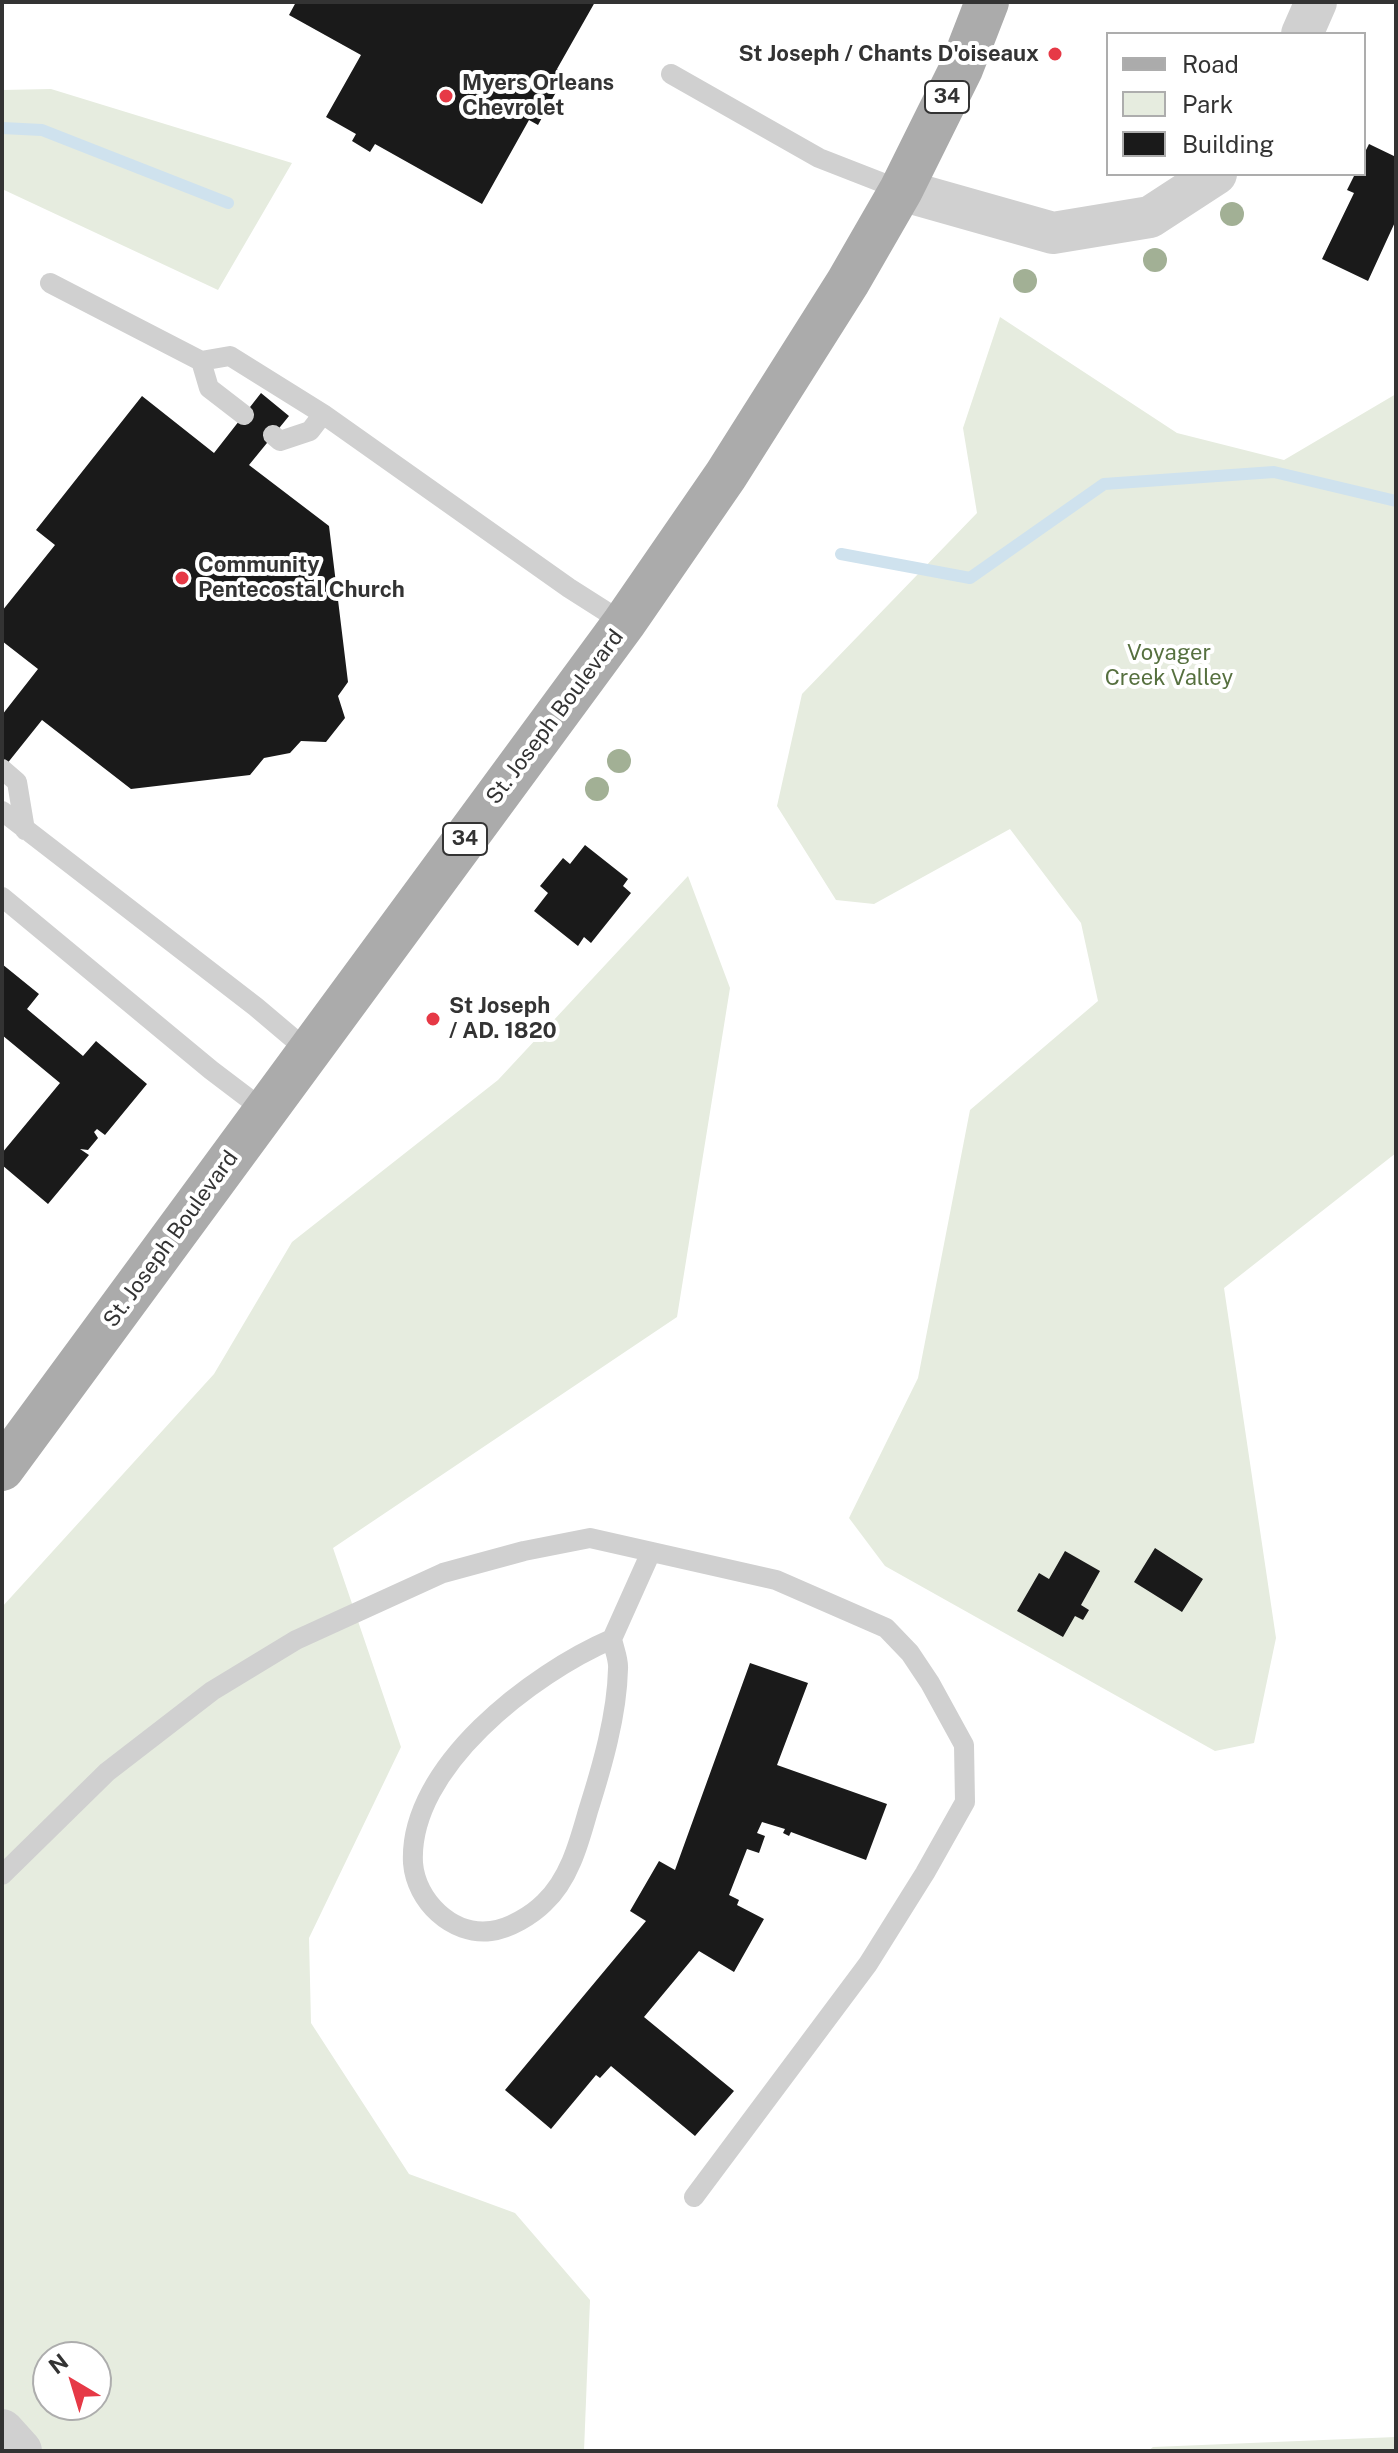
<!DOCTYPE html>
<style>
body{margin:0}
#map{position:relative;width:1398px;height:2453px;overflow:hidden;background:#fff;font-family:"Public Sans",sans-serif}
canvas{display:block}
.frame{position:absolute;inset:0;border:4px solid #333;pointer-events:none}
.legend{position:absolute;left:1106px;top:32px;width:260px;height:144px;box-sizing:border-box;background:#fff;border:2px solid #adadad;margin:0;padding:10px 14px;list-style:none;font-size:24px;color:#333}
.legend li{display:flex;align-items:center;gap:16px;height:40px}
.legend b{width:40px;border:2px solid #adadad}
.north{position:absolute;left:32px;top:2341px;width:80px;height:80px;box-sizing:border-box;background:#fff;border:2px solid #adadad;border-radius:50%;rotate:322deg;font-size:22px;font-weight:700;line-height:32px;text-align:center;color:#333}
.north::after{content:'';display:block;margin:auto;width:28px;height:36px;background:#e63946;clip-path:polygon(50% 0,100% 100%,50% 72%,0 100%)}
</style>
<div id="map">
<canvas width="1398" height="2453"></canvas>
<div class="frame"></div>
<ul class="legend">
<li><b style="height:10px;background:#ababab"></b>Road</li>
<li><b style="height:22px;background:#e6ecdf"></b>Park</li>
<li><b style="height:22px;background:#1a1a1a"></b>Building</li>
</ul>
<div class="north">N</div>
</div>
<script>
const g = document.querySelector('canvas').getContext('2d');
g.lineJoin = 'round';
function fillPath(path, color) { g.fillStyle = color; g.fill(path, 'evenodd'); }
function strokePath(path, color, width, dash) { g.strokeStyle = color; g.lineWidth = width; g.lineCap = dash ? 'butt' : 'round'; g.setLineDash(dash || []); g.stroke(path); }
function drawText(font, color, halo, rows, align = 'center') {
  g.font = font + ' "Public Sans",sans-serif'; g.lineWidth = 8; g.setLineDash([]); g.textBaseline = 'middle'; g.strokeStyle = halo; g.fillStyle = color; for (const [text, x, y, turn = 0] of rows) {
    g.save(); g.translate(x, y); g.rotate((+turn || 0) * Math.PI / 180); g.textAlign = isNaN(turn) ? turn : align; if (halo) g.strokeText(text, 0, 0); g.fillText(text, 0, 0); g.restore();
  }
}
fillPath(new Path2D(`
 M51 89 292 163 218 290 2 189V90Z
 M1000 317 1177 433 1284 460 1396 394V1153L1224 1288 1276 1638 1254 1743 1215 1751 885 1566 849 1518 918 1378 970 1110 1098 1001 1081 923 1010 829 874 904 836 900 777 806 802 694 977 513 963 428Z
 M688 876 730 988 677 1317 333 1548 401 1747 309 1938 311 2023 409 2174 515 2213 590 2300 584 2451H2V1607L214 1374 292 1242 498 1080ZM48 2357H96V2405H48Z
 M1396 2437V2451H1148L1153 2447Z`), '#e6ecdf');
strokePath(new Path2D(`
 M2 128 42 130 228 203
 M841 554 970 578 1104 484 1274 472 1396 501`), '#cfe2ee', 12);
fillPath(new Path2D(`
 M296 2H595L557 69 566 74 538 125 529 120 482 204 375 144 370 152 352 141 356 134 326 117 361 55 289 15Z
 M1369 144 1396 157V220L1368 281 1322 259 1354 193 1347 190 1355 174H1364V154Z
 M261 393 289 416 249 465 329 526 348 682 338 696 345 718 326 742 301 741 290 753 264 758 250 775 131 789 42 720 2 770V715L38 669 2 641V611L55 545 36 530 142 396 214 453Z
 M585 845 628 879 623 886 631 893 591 943 584 937 578 946 534 911 548 893 540 886 563 858 570 864Z
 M2 964 39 994 27 1009 83 1056 96 1041 147 1084 105 1135 97 1129 94 1132 98 1138 88 1150 80 1149 89 1155 48 1204 2 1165V1153L60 1083 2 1035Z
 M1155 1548 1203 1579 1182 1612 1134 1582Z
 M1065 1551 1100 1571 1081 1605 1089 1610 1083 1620 1075 1616 1063 1637 1017 1611 1039 1573 1049 1579Z
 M750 1663 808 1683 777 1765 887 1804 866 1860 791 1832 789 1836 783 1833 785 1829 762 1822 757 1833 765 1836 759 1853 747 1849 729 1895 739 1900 737 1905 764 1919 734 1972 699 1951 644 2017 734 2091 695 2136 611 2066 600 2078 596 2075 551 2129 505 2090 646 1921 630 1911 659 1861 675 1870Z`), '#1a1a1a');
strokePath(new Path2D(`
 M671 74 819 158 901 190
 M50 283 201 361 230 356 323 414 569 588 624 623
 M201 361 209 388 244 415
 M273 435 280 441 310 431 323 414
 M2 769 17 782 25 830
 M2 811 256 1007 308 1051
 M2 897 211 1070 265 1111
 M612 1639C614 1649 619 1660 618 1669 617 1715 602 1767 588 1811 579 1843 569 1880 544 1903 532 1915 509 1929 491 1931 452 1936 416 1901 413 1863 408 1767 533 1673 612 1639L651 1552
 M2 1875 107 1772 212 1691 296 1640 443 1573 524 1551 590 1538 776 1580 886 1628 910 1653 930 1683 964 1745 965 1802 925 1873 868 1964 694 2197`), '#d0d0d0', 20);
strokePath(new Path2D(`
 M1302 34 1316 2
 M901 190 1053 233 1150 217 1216 174`), '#d0d0d0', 42);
strokePath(new Path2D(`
 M2 2431 20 2451`), '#d0d0d0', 44);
strokePath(new Path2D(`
 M2 1469 624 623 726 475 848 282 901 190 961 69 987 2`), '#ababab', 44);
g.fillStyle = '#a2b095';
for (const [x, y] of [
 [1232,214],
 [1155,260],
 [1025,281],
 [619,761],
 [597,789]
]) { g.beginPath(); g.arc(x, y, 12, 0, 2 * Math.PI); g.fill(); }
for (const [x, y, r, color] of [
 [1055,54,8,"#e63946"],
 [446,96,8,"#e63946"],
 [182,578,8,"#e63946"],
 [433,1019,8,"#e63946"]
]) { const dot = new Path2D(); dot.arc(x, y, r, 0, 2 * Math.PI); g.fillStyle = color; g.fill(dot); strokePath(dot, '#fff', 3); }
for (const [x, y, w] of [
 [947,97,44],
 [465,839,44]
]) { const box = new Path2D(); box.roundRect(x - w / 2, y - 16, w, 32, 6); g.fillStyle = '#fff'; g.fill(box); strokePath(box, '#333', 2); }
drawText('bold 20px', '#333', null, [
 ["34",947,97],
 ["34",465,839]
]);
drawText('bold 22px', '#333', '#fff', [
 ["St Joseph / Chants D'oiseaux",1039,54,"right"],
 ["Myers Orleans",462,83],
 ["Chevrolet",462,108],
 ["Community",198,565],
 ["Pentecostal Church",198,590],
 ["St Joseph",449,1006],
 ["/ AD. 1820",449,1031]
], 'left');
drawText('22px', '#56703f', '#fff', [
 ["Voyager",1169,653],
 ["Creek Valley",1169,678]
]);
drawText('22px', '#333', '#fff', [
 ["St. Joseph Boulevard",555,717,-53],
 ["St. Joseph Boulevard",171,1239,-54]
]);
</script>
